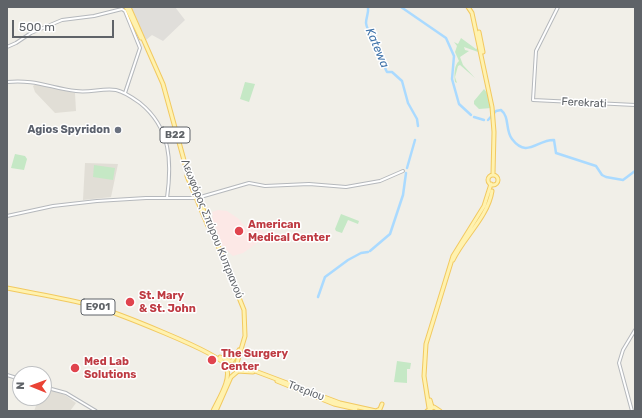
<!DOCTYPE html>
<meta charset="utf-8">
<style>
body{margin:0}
#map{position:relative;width:642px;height:418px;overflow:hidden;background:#f1efe8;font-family:Rubik,sans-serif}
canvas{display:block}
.frame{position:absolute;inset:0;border:8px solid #5f6368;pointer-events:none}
.north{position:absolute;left:12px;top:366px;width:40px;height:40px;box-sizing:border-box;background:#fff;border:1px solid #bfc1c3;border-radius:50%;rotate:271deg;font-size:11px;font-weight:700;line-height:16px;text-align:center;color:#5f6368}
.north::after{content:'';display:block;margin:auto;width:14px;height:18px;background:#ea4335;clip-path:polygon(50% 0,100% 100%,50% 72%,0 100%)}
.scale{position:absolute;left:12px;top:20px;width:102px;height:18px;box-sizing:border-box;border:2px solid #5f6368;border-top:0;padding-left:5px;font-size:12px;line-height:14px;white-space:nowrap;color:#5f6368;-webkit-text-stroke:3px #fff;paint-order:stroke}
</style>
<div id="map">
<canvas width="642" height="418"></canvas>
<div class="frame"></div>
<div class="north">N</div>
<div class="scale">500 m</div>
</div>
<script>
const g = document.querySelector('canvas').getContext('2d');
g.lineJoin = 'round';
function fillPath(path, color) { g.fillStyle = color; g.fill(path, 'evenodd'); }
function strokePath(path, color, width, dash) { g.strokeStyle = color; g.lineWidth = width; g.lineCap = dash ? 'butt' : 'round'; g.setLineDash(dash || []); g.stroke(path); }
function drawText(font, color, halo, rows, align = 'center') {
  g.font = font + ' Rubik,sans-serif'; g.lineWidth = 3; g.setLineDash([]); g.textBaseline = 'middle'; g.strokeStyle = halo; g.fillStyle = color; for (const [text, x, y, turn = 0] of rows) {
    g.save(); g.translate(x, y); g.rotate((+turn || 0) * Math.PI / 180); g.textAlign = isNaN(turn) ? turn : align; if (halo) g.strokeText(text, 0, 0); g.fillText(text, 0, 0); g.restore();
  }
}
fillPath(new Path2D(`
 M131 7H175L185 20 163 41 152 35 146 40Z`), '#e0deda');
fillPath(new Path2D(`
 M36 84 75 93 76 111 55 113 35 92 33 86Z
 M85 163 118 164 111 197 83 200Z
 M48 389 65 395 76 403 70 411H34L39 398 43 399Z`), '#e1ded6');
fillPath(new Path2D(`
 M218 210 227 211 239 219 245 227H256L267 234 260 241 243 253 233 256 223 247 211 219 213 217 212 212Z`), '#fce8e6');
fillPath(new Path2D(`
 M461 38 476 49 479 47 481 53 464 47 465 50 469 51 460 57 463 65 475 78 460 65 458 66 455 77 457 83 455 82C454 76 454 65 459 61L455 52 457 46 454 42 458 44Z
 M245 82 255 84 249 102 240 99Z
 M484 89 488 94 491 108 479 109 474 104V101Z
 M15 154 25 156 27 159 24 170 11 168Z
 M94 165 115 168 113 180 93 177Z
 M341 214 359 221 358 224 348 220 342 233 336 231 335 229Z
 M397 361 411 363 410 369H407V383L394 382Z`), '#c5e8c5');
strokePath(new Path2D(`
 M368 7C369 13 366 17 366 23 367 34 378 41 381 51 383 59 383 65 387 72H392L402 81 408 103 417 119 418 126
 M401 7 446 38 454 56 452 79 459 104 471 115
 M474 117 484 120
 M488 120 496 111 501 110C510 117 505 130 512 139 527 159 538 139 554 140L556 153 596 166 602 175 606 177 623 180 635 171
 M407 168 415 140
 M370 251 390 234 403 195 406 173
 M318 297 325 277 348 260 361 253 368 252`), '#aadaff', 2.5);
const minor = new Path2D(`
 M558 7 536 51 533 100 635 105
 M7 47 16 43 31 33 62 20 94 16 122 9 125 11 140 48 125 93
 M7 82C34 79 51 88 76 91 90 93 102 88 116 90 125 92 133 98 140 103 171 128 172 162 167 198
 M97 201 146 198H197L249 183 265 186 309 184 346 187 380 181 403 171
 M7 216 53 206 97 201
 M7 375 20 379
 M44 387 66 393 96 411
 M632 411 619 363 623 350 635 330`);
const major = new Path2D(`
 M126 7 141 38
 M129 7 163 84 185 164 244 310 245 336 237 363
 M468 7 472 13 492 107 494 132 493 174
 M479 32 483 52
 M488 180a5 5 0 1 1 10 0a5 5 0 1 1-10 0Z
 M187 176 208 226
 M453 260C464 237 488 217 492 191
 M7 288C36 294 65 298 93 306 112 311 221 353 226 366 232 379 219 398 213 411
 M220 357 230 361
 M232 361 239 350
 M239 365 340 403 376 411
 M237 371 253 372
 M277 381 334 404 356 409
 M430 400 432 407
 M429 408 424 376 426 344 453 256 484 206 491 184
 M216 411 231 377 238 371
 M376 411 380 409 382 404
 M427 411 434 407 440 411`);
strokePath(minor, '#b5b8bc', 4);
strokePath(major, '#f2c960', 5);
strokePath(minor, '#fff', 2);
strokePath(major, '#fff2af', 3);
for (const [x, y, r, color] of [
 [118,130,4,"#6b7280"],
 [239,231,5,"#e0444e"],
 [130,302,5,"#e0444e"],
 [212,360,5,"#e0444e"],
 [75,368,5,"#e0444e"]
]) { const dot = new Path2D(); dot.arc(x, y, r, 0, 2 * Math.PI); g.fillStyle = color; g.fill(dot); strokePath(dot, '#fff', 1.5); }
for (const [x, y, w] of [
 [175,135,30],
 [98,307,34]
]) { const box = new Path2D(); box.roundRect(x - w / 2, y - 8, w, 16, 3); g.fillStyle = '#fff'; g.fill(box); strokePath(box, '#5f6368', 1); }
drawText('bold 10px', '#5f6368', null, [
 ["B22",175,135],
 ["E901",98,307]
]);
drawText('11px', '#5f6368', '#fff', [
 ["Ferekrati",584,103,3],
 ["Λεωφόρος Σπύρου Κυπριανού",212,229,68],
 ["Τσερίου",306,391,21]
]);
drawText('bold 11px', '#5b616d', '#fff', [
 ["Agios Spyridon",110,130]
], 'right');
drawText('bold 11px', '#be3a42', '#fff', [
 ["American",248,225],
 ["Medical Center",248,238],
 ["St. Mary",139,296],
 ["& St. John",139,309],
 ["The Surgery",221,354],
 ["Center",221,367],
 ["Med Lab",84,362],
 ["Solutions",84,375]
], 'left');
drawText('italic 12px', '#4174aa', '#fff', [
 ["Katewa",377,48,67]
]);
</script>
